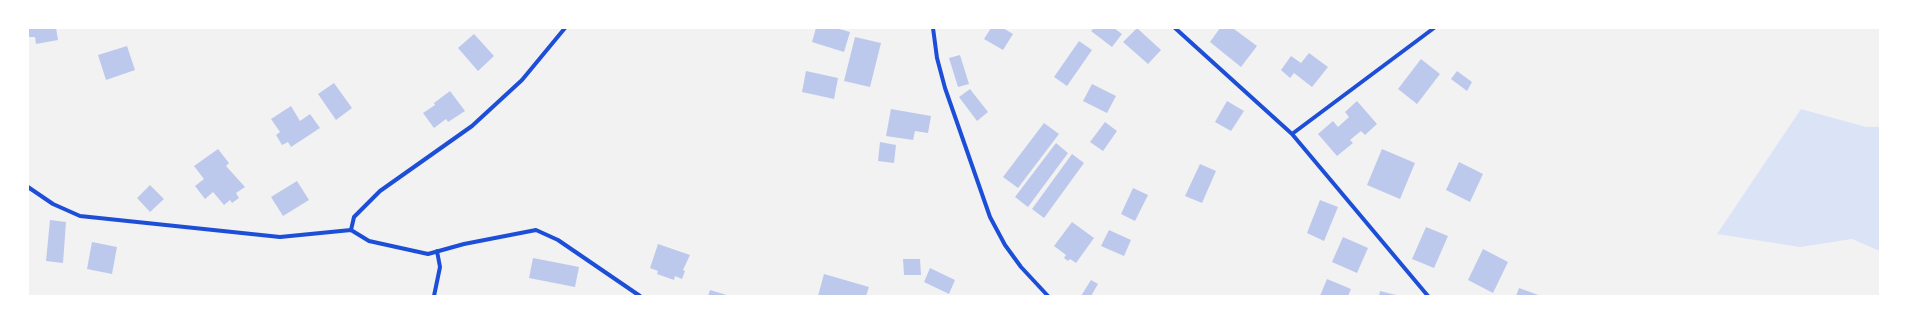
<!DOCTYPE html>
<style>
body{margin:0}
#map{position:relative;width:1908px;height:324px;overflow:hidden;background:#f2f2f2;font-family:"Noto Sans",sans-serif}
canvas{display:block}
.frame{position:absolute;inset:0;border:29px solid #fff;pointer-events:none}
</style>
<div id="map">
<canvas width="1908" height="324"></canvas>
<div class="frame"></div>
</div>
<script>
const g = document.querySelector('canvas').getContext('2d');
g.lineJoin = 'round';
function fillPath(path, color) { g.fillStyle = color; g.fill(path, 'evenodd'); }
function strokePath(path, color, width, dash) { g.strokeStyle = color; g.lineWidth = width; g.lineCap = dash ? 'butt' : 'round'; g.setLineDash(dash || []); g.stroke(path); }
fillPath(new Path2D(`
 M1801 109 1866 127H1880V251L1852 239 1800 247 1717 234Z`), '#dbe4f7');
fillPath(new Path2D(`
 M28 28H56L58 40 36 44 35 37H28Z
 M816 28H836L850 32 844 52 812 42Z
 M991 28H1003L1013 34 1003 50 984 39Z
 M1094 28H1114L1122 34 1112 47 1091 31Z
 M1137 28 1161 50 1148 64 1123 42Z
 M1220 28H1235L1234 29 1257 46 1241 67 1210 42Z
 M474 34 494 56 478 71 458 48Z
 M855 37 881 43 870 87 844 81Z
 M1079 41 1092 50 1067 86 1054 77Z
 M127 46 135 70 106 80 98 55Z
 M1309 53 1328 67 1312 87 1294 73 1290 78 1281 70 1291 56 1301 63Z
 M960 55 969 84 958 87 949 58Z
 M1421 59 1440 74 1417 104 1398 89Z
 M806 71 838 78 834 99 802 92Z
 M1457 71 1472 82 1467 91 1451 79Z
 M334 83 352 108 336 120 318 94Z
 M1092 84 1116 96 1107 113 1083 101Z
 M970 89 988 112 977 121 959 97Z
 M450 91 465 111 448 122 446 119 434 128 423 113 435 105 434 103Z
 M1227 101 1244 111 1231 131 1215 122Z
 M1357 101 1377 124 1365 135 1361 131 1350 140 1353 143 1337 156 1318 134 1333 121 1338 127 1349 117 1345 112Z
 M291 106 300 121 310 114 320 128 291 147 288 142 282 145 276 135 280 132 271 119Z
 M891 109 931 116 928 133 915 131 913 140 886 136Z
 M1105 122 1117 131 1103 151 1090 142Z
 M1044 123 1059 134 1018 188 1003 177Z
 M880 142 896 145 894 163 878 161Z
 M1056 143 1068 153 1028 207 1015 197Z
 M218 149 229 163 226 166 245 187 236 193 239 198 232 203 230 200 224 205 213 192 205 199 195 186 204 179 194 166Z
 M1382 149 1415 163 1400 199 1367 185Z
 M1072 154 1084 163 1044 218 1032 209Z
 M1459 162 1483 174 1470 202 1446 190Z
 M1200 164 1216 171 1202 203 1185 196Z
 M297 181 309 200 283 216 271 197Z
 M150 185 164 199 150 212 137 198Z
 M1133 188 1148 195 1135 221 1121 214Z
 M1320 200 1338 207 1324 241 1307 233Z
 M50 220 66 222 63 263 46 261Z
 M1072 222 1094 238 1076 263 1070 259 1068 261 1064 258 1066 255 1054 246Z
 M1426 227 1448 236 1434 268 1412 259Z
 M1109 230 1131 240 1124 256 1101 246Z
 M1343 237 1368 248 1357 273 1332 262Z
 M92 242 117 247 112 274 87 269Z
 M658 244 690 255 683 270 685 271 682 279 675 276 674 280 657 274 658 271 650 268Z
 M1483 249 1508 262 1493 293 1468 280Z
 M533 258 579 267 575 287 529 278Z
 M903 259H920L921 275H904Z
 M930 268 955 280 949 294 924 282Z
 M824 274 869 287 866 296H818Z
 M1327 279 1351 289 1348 296H1320Z
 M1091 280 1098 284 1091 296H1081Z
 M1519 288 1541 296H1516Z
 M710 290 730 296H708Z
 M1380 291 1396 295V296H1379Z`), '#bdc9ec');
strokePath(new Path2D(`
 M933 28 937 58 945 88 990 217 1005 245 1021 267 1048 296
 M1175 28 1292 134 1428 296
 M1292 134 1434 28
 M28 187 53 204 80 216 280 237 351 230 369 241 428 254 464 244 536 230 558 240 640 296
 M351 230 354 217 380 191 472 126 522 80 565 28
 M434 296 440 267 437 251`), '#1d4ed8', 4);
</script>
